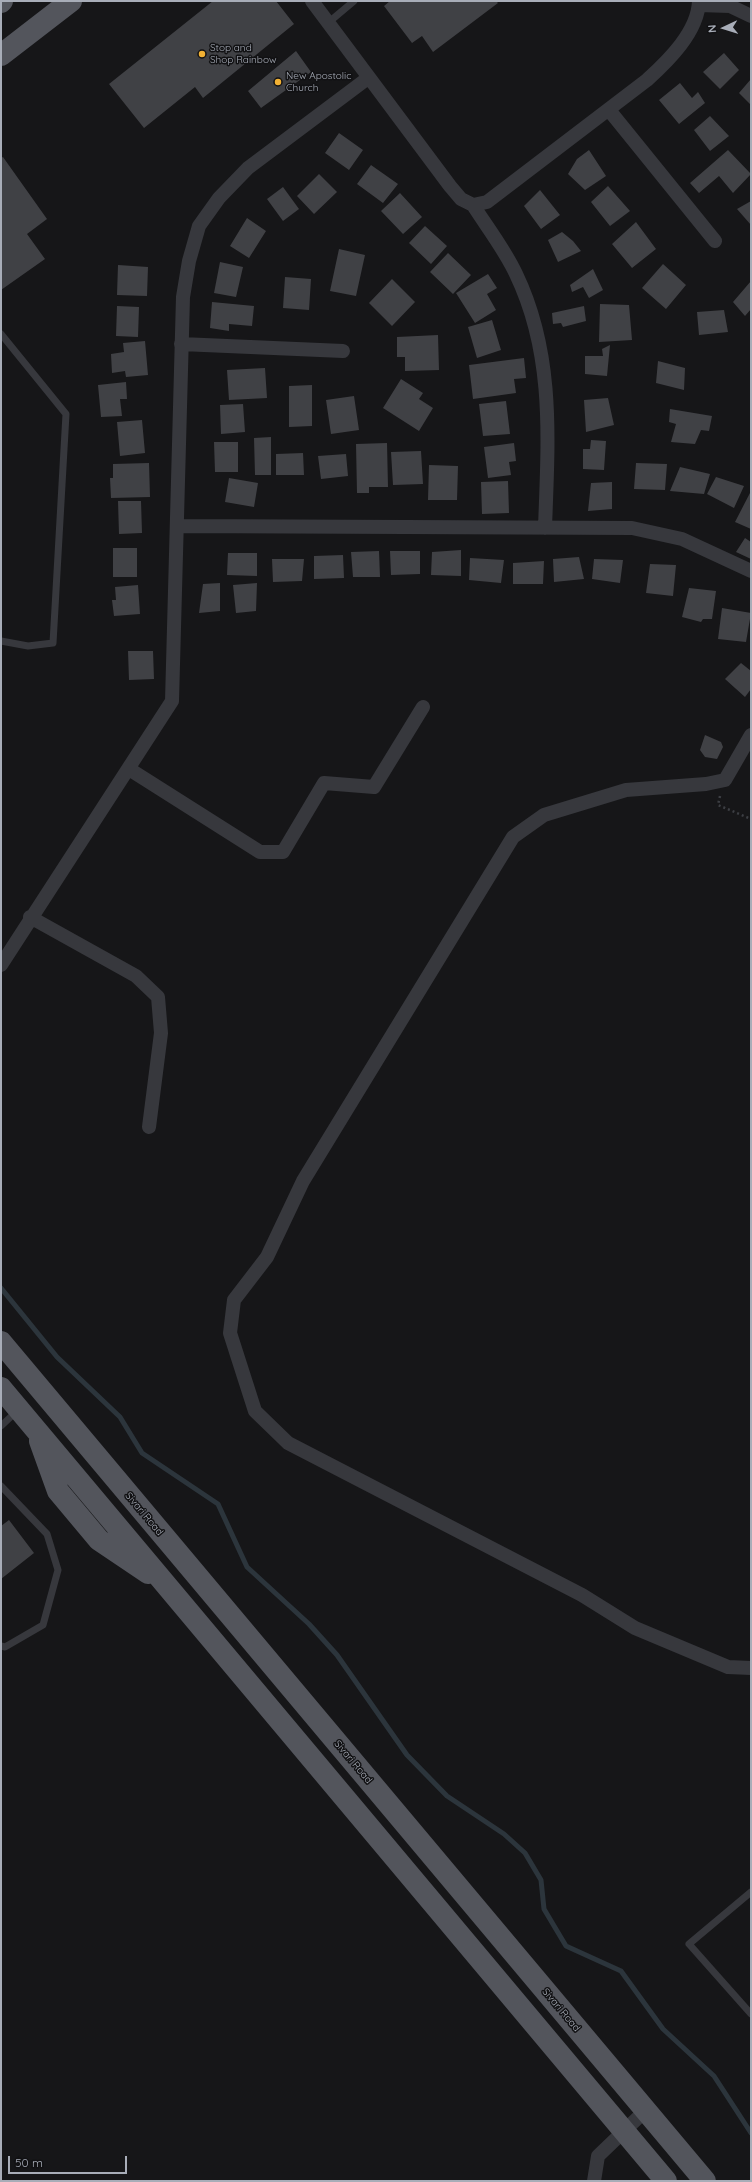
<!DOCTYPE html>
<style>
body{margin:0}
#map{position:relative;width:752px;height:2182px;overflow:hidden;background:#161618;font-family:Quicksand,sans-serif}
canvas{display:block}
.frame{position:absolute;inset:0;border:2px solid #a8adb8;pointer-events:none}
.north{position:absolute;left:704px;top:8px;width:40px;height:40px;-webkit-text-stroke:3px #111113;paint-order:stroke;rotate:266deg;font-size:11px;font-weight:700;line-height:16px;text-align:center;color:#a8adb8}
.north::after{content:'';display:block;margin:auto;width:14px;height:18px;background:#a8adb8;clip-path:polygon(50% 0,100% 100%,50% 72%,0 100%)}
.scale{position:absolute;left:8px;top:2156px;width:119px;height:18px;box-sizing:border-box;border:2px solid #a8adb8;border-top:0;padding-left:5px;font-size:12px;line-height:14px;white-space:nowrap;color:#a8adb8;-webkit-text-stroke:3px #111113;paint-order:stroke}
</style>
<div id="map">
<canvas width="752" height="2182"></canvas>
<div class="frame"></div>
<div class="north">N</div>
<div class="scale">50 m</div>
</div>
<script>
const g = document.querySelector('canvas').getContext('2d');
g.lineJoin = 'round';
function strokePath(path, color, width, dash) { g.strokeStyle = color; g.lineWidth = width; g.lineCap = dash ? 'butt' : 'round'; g.setLineDash(dash || []); g.stroke(path); }
function fillPath(path, color) { g.fillStyle = color; g.fill(path, 'evenodd'); }
function drawText(font, color, halo, rows, align = 'center') {
  g.font = font + ' Quicksand,sans-serif'; g.lineWidth = 3; g.setLineDash([]); g.textBaseline = 'middle'; g.strokeStyle = halo; g.fillStyle = color; for (const [text, x, y, turn = 0] of rows) {
    g.save(); g.translate(x, y); g.rotate((+turn || 0) * Math.PI / 180); g.textAlign = isNaN(turn) ? turn : align; if (halo) g.strokeText(text, 0, 0); g.fillText(text, 0, 0); g.restore();
  }
}
strokePath(new Path2D(`
 M1 1288 57 1357 120 1417 142 1453 218 1504 247 1567 309 1624 337 1655 407 1755 447 1796 504 1834 525 1853 541 1880 544 1909 566 1946 621 1971 663 2029 714 2076 751 2133`), '#2c353c', 5);
fillPath(new Path2D(`
 M213 1H276L294 24 203 98 195 87 144 128 109 84Z
 M390 1H496L498 3 433 52 422 36 412 43 384 6Z
 M296 51 311 72 261 108 248 91Z
 M724 53 739 70 720 89 703 72Z
 M751 79V105L739 93Z
 M680 83 692 98 698 92 705 103 679 124 659 100Z
 M710 116 729 136 710 151 694 130Z
 M339 133 363 150 349 170 325 153Z
 M589 150 606 176 585 190 568 174 577 159Z
 M728 150 751 174 733 193 719 176 699 193 690 183Z
 M3 157 47 219 27 234 45 259 1 290V158Z
 M371 165 398 184 383 203 357 184Z
 M319 174 337 192 314 214 297 196Z
 M608 186 630 211 610 226 591 202Z
 M283 187 299 209 283 221 267 199Z
 M540 190 560 215 541 229 524 206Z
 M400 193 422 217 403 234 381 211Z
 M751 201V225L737 209Z
 M247 218 266 231 249 258 230 246Z
 M636 222 656 249 632 268 612 244Z
 M425 226 447 246 431 264 409 243Z
 M562 232 573 241 581 251 558 262 548 240Z
 M339 249 365 255 356 296 330 291Z
 M448 253 471 275 453 294 430 272Z
 M220 262 243 267 236 297 214 293Z
 M663 264 686 285 666 309 642 288Z
 M118 265 148 267 147 296 117 295Z
 M593 269 603 290 589 298 583 287 572 292 570 285Z
 M488 274 497 288 487 294 496 310 475 323 456 293Z
 M285 277 311 279 309 310 283 308Z
 M392 279 415 302 392 326 369 303Z
 M751 281V309L745 316 733 302Z
 M212 302 254 306 252 326 229 324V331L210 328Z
 M600 304 629 305 632 340 599 342Z
 M117 306 139 307 138 337 116 336Z
 M584 306 586 321 563 327 561 323 553 324 552 313Z
 M724 310 728 332 699 335 697 312Z
 M492 320 501 350 477 358 468 327Z
 M438 335 439 370 405 371V357H397V337Z
 M145 341 148 375 126 377 125 371 112 373 111 354 124 352 123 343Z
 M610 345 607 376 585 374V356H603L602 349Z
 M524 358 526 378 514 379 516 393 473 399 469 365Z
 M658 361 685 368 684 390 656 383Z
 M265 368 267 398 229 400 227 370Z
 M401 379 423 393 419 399 433 408 419 431 383 408Z
 M126 382 127 399H120L122 416 101 417 98 385Z
 M312 385V426L289 427V386Z
 M354 396 359 430 331 434 326 400Z
 M608 398 614 425 586 432 584 400Z
 M506 401 510 434 483 436 479 404Z
 M243 404 245 432 221 434 220 405Z
 M670 409 712 416 709 431 701 430 695 444 671 442 676 424 669 422Z
 M142 420 145 453 120 456 117 422Z
 M271 437V475H255L254 438Z
 M591 440 606 441 604 470 583 469V449H590Z
 M214 442H238V472H215Z
 M387 443 388 487H369V493H357L356 444Z
 M514 443 516 461 509 462 511 475 488 478 484 447Z
 M421 451 423 484 393 485 391 452Z
 M303 453 304 475H276V454Z
 M346 454 348 476 321 479 318 456Z
 M149 463 150 497 111 498 110 478H113V464Z
 M636 463 667 464 665 490 634 489Z
 M429 465 458 466 457 500H428Z
 M680 467 710 474 704 494 670 491Z
 M716 477 744 486 734 508 707 494Z
 M229 478 258 483 254 507 225 502Z
 M508 481 509 513 482 514 481 482Z
 M612 482V509L588 511 591 483Z
 M751 491V529L735 522Z
 M118 501H141L142 533 119 534Z
 M745 538 751 542V559L736 552Z
 M113 548H137V577H113Z
 M461 550V576L431 575 432 552Z
 M379 551 380 577H353L351 552Z
 M390 551H420V574L391 575Z
 M228 553H257V576L227 575Z
 M343 555 344 578 314 579V556Z
 M579 557 584 579 554 582 553 559Z
 M470 558 504 560 501 583 469 580Z
 M272 559H304L302 581 273 582Z
 M594 559 623 560 620 583 592 579Z
 M544 561 543 584H513V563Z
 M650 564 676 565 673 596 646 593Z
 M220 583V611L199 613 203 584Z
 M257 583 256 611 236 613 233 585Z
 M138 585 140 614 114 616 112 600H116L115 587Z
 M689 588 716 591 712 619H703L701 622 682 617Z
 M722 608 751 613 746 642 718 639Z
 M128 651H153L154 679 129 680Z
 M741 663 751 671V689L745 697 725 679Z
 M705 735 721 742 723 747 717 759 705 757 700 750Z
 M9 1520 34 1553 1 1579V1526Z`), '#404145');
strokePath(new Path2D(`
 M720 796 718 805 751 819`), '#3d3f44', 2.5, [2, 3]);
strokePath(new Path2D(`
 M329 22 354 1
 M1 334 66 414 53 643 28 646 1 641
 M1 1426 18 1410
 M1 1486 47 1534 58 1570 43 1625 5 1647 1 1646
 M751 1892 689 1944 751 2014`), '#37383d', 7);
strokePath(new Path2D(`
 M312 1 450 186 461 199 473 205C487 227 505 250 516 274 555 355 548 441 545 528
 M699 5 730 6 751 16
 M609 110 715 241
 M473 205 487 202 647 80C668 61 698 32 699 1
 M181 344 343 351
 M178 526 632 528 682 539 751 571
 M751 735 725 780 706 784 626 790 544 815 513 837 303 1181 267 1257 234 1300 230 1333 255 1411 288 1443 582 1595 635 1628 728 1667 751 1668
 M129 769 260 852H283L324 783 374 787 423 707
 M30 917 136 976 158 997 161 1033 149 1127
 M1 965 172 701 183 297 189 261 199 226 219 198 248 168 368 78
 M594 2181 598 2156 646 2110`), '#37383d', 14);
strokePath(new Path2D(`
 M1 2 2 1
 M1 55 71 1
 M1 1342 705 2181
 M1 1388 666 2181
 M40 1441 58 1491 99 1540 148 1573`), '#53555c', 22);
for (const [x, y, r, color] of [
 [202,54,4,"#f2b134"],
 [278,82,4,"#f2b134"]
]) { const dot = new Path2D(); dot.arc(x, y, r, 0, 2 * Math.PI); g.fillStyle = color; g.fill(dot); strokePath(dot, '#111113', 1.5); }
drawText('10px', '#a8adb8', '#111113', [
 ["Stop and",210,48],
 ["Shop Rainbow",210,60],
 ["New Apostolic",286,76],
 ["Church",286,88]
], 'left');
drawText('10px', '#a8adb8', '#111113', [
 ["Sivari Road",144,1514,50],
 ["Sivari Road",353,1762,50],
 ["Sivari Road",561,2010,50]
]);
</script>
